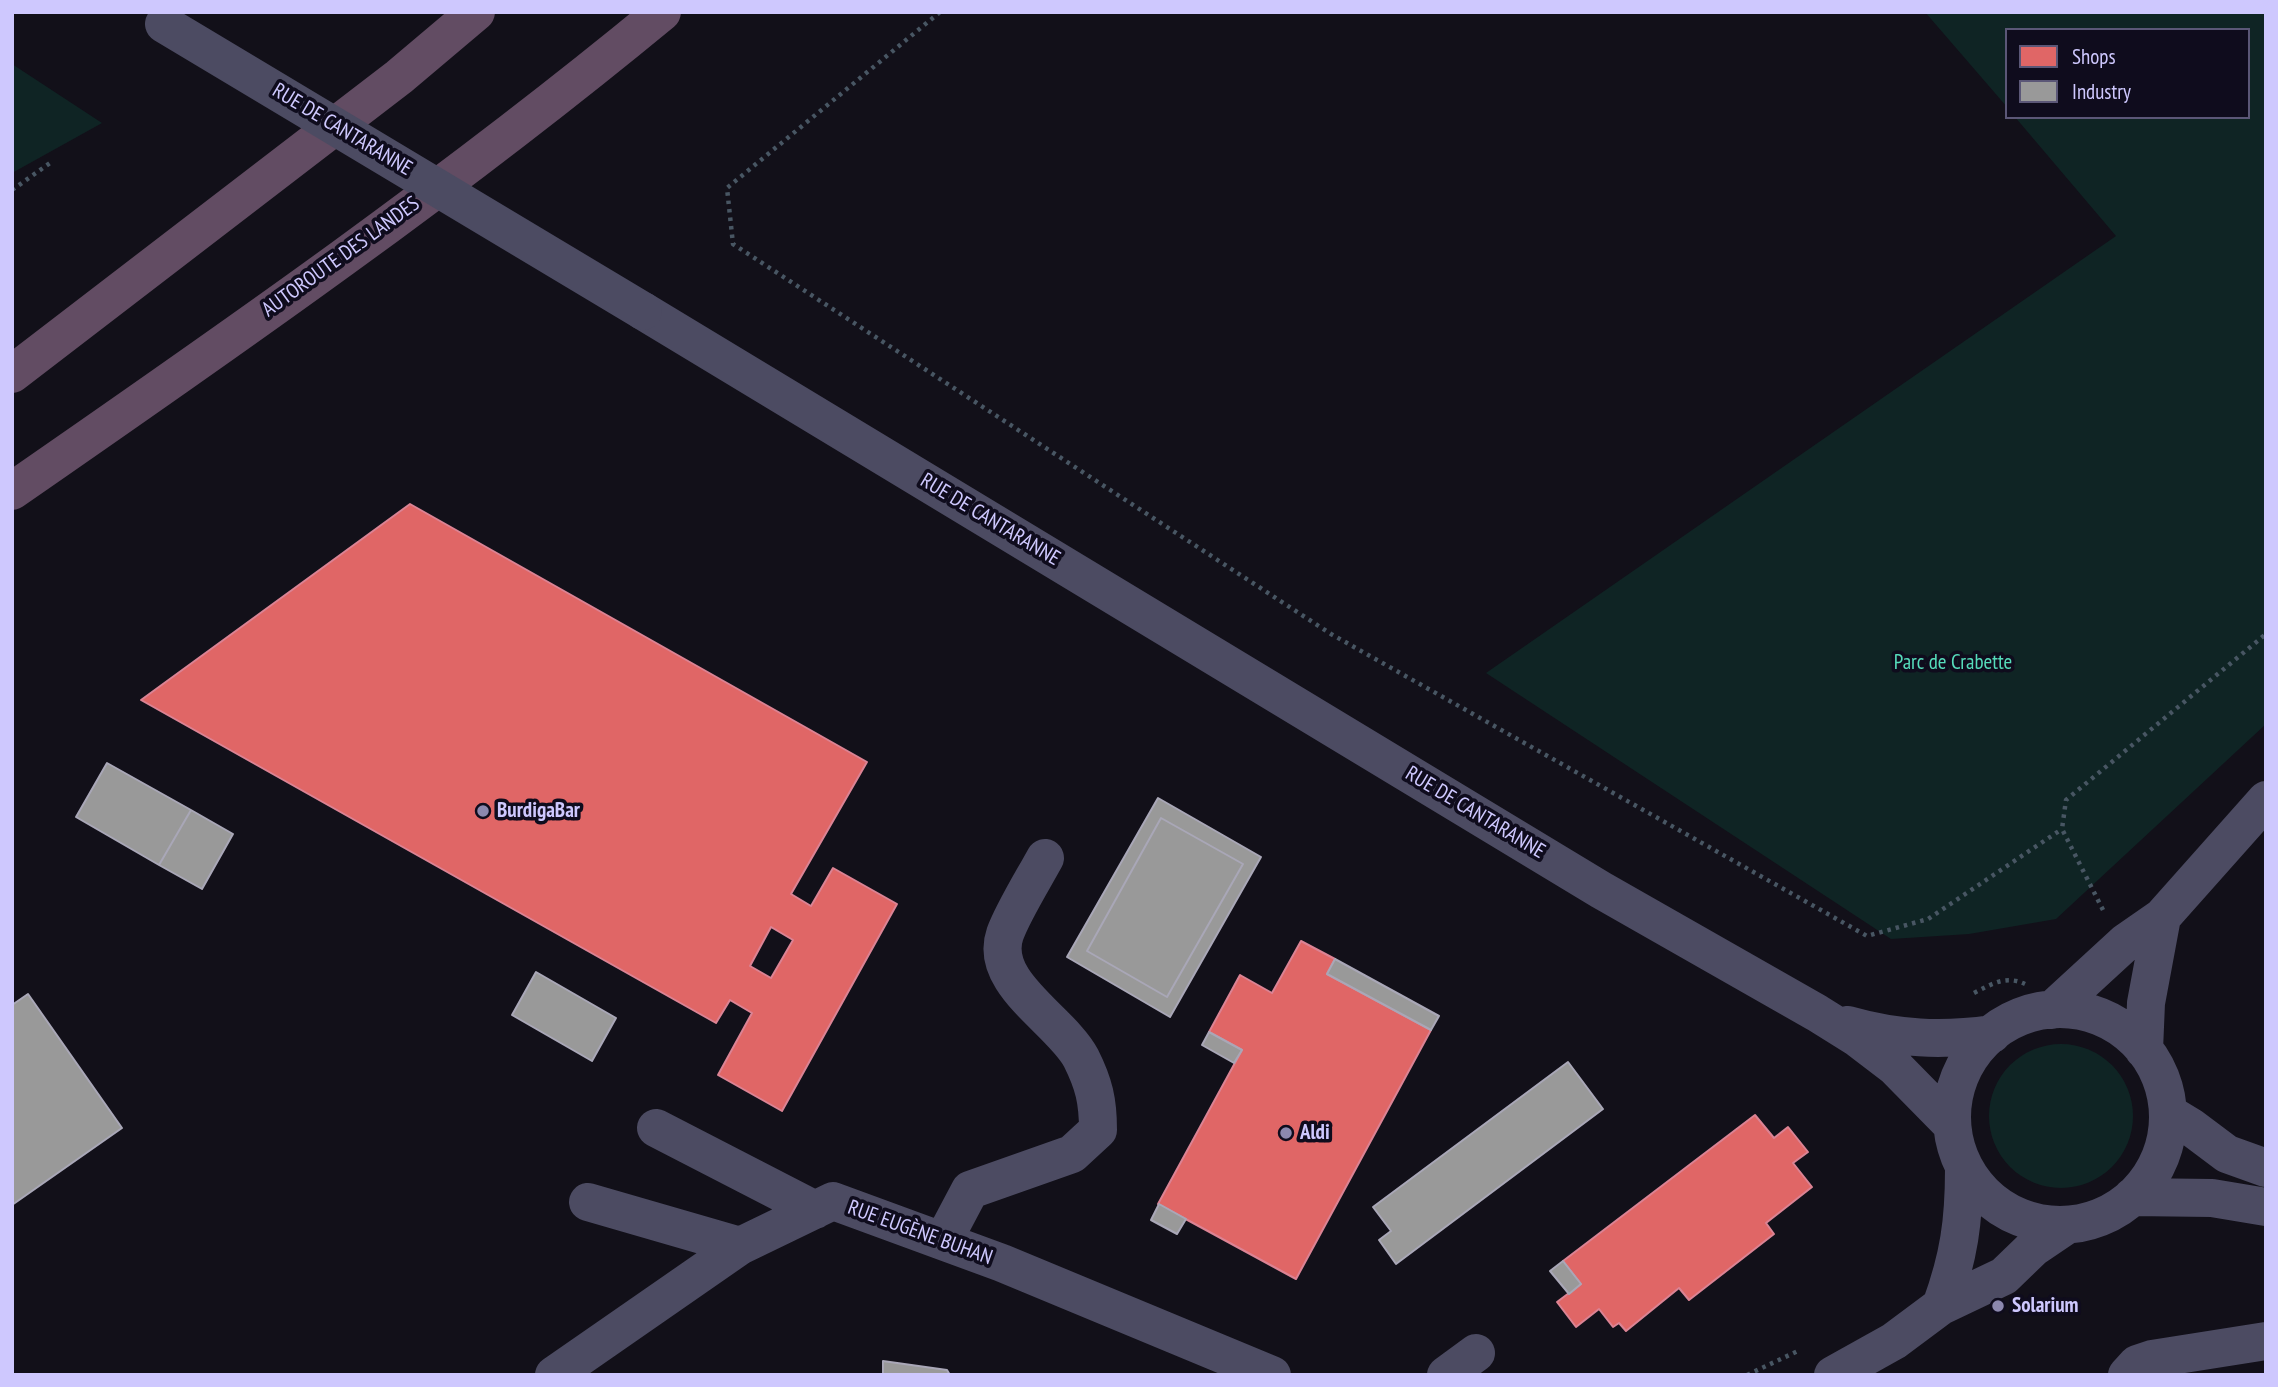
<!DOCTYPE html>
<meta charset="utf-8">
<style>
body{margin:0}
#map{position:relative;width:2278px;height:1387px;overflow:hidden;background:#121019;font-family:"PT Sans Narrow",sans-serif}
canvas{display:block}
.frame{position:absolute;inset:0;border:14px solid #cec8fe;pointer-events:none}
.legend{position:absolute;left:2005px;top:28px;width:245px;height:91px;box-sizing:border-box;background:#0f0c1d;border:2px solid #5b5777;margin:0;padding:9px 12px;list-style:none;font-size:21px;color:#cec8fe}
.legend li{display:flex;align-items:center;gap:14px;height:35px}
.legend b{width:35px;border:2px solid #5b5777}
</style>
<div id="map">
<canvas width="2278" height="1387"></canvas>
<div class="frame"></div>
<ul class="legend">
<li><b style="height:19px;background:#e06666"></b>Shops</li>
<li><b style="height:19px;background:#999"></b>Industry</li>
</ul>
</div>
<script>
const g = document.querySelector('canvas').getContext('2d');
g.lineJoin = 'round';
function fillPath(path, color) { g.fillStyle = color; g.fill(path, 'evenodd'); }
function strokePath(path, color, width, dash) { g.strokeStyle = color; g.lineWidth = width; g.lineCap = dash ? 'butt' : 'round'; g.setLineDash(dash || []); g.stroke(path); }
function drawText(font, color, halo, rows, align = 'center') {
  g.font = font + ' "PT Sans Narrow",sans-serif'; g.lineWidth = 7; g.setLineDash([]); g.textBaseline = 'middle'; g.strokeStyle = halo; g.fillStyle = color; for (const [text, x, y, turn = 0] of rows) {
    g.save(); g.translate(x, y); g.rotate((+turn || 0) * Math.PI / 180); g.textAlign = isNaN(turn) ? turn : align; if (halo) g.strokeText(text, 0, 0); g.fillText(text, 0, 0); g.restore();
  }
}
fillPath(new Path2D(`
 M1925 12H2266V724L2056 919 1969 934 1891 939 1486 673 2116 236 2015 117H2248V30H2007V107Z
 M12 64 102 123 12 173Z
 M1989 1116a72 72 0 1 1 144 0a72 72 0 1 1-144 0Z`), '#0f2424');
const shops = new Path2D(`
 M410 504 867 762 791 894 811 906 833 868 897 904 782 1111 718 1075 752 1013 730 1000 716 1023 141 700ZM771 927 793 940 771 978 750 966Z
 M1301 941 1335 959 1327 974 1431 1030 1296 1279 1158 1204 1242 1050 1209 1032 1240 975 1272 993Z
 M1755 1115 1774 1138 1788 1127 1808 1152 1793 1163 1812 1187 1766 1223 1774 1234 1689 1300 1679 1288 1626 1331 1619 1323 1613 1327 1599 1309 1576 1327 1557 1302 1581 1284 1563 1261Z`);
fillPath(shops, '#e06666');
strokePath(shops, '#db8394', 2);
const industry = new Path2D(`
 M107 763 191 810 159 865 76 817Z
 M1158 798 1261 857 1170 1017 1067 957ZM1161 818 1243 864 1167 997 1087 951Z
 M191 810 233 834 202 889 159 865Z
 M1161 818 1243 864 1167 997 1087 951Z
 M1335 959 1439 1016 1431 1030 1327 974Z
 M536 972 616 1018 592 1061 512 1015Z
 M28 994 122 1128 12 1205V1005Z
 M1209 1032 1242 1050 1234 1063 1202 1045Z
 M1568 1062 1603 1109 1396 1264 1379 1240 1391 1231 1373 1207Z
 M1159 1204 1186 1219 1177 1234 1151 1220Z
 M1563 1261 1581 1284 1569 1294 1550 1271Z
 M883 1361 947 1370 950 1375H883Z`);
fillPath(industry, '#999');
strokePath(industry, '#a9a7b7', 2);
strokePath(new Path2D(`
 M940 12 727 188 733 244 1331 634 1867 936 1928 919 2062 829
 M12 190 50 163
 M2103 910 2062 829 2066 800 2266 634
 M1974 993C1992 984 2005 975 2025 984
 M1747 1375 1800 1350`), '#485663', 4.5, [3.5, 5]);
strokePath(new Path2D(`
 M643 311 1601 890 1817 1013 1857 1038 1895 1067 1952 1125
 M1952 1117a108 108 0 1 1 216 0a108 108 0 1 1-216 0Z
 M2052 1010 2126 942 2162 917 2266 800
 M1848 1025C1897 1039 1942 1041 1992 1034
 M2144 1050 2146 1003 2162 917
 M2168 1113 2191 1127 2227 1154 2266 1168
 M656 1128 815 1210
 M2132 1197 2212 1198 2266 1207
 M588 1202 740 1246
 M943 1241 970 1190 1072 1154 1098 1130C1098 1101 1094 1084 1081 1058 1061 1020 988 983 1005 934 1013 912 1033 880 1045 858
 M1941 1306C1959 1257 1964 1221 1964 1169
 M554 1375 740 1246 833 1201 1002 1263 1272 1375
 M1446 1375 1476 1353
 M1833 1375 1894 1341 1941 1306 2004 1276 2033 1248 2067 1225
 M2127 1375 2137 1364 2152 1359 2266 1341`), '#4c4b62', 38);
strokePath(new Path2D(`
 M12 374 399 77 476 12
 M12 491C233 338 455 183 662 12`), '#624c63', 38);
strokePath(new Path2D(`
 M164 24 643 311`), '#4c4b62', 38);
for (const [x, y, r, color] of [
 [483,811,7,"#8c88ae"],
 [1286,1133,7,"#8c88ae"],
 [1998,1306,7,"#8c88ae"]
]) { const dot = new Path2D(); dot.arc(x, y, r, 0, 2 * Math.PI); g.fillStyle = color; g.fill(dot); strokePath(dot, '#0f0c1d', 2.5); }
drawText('21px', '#cec8fe', '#0f0c1d', [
 ["RUE DE CANTARANNE",342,130,31],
 ["AUTOROUTE DES LANDES",341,257,-36],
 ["RUE DE CANTARANNE",990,520,31],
 ["RUE DE CANTARANNE",1475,813,31],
 ["RUE EUGÈNE BUHAN",920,1233,20]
]);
drawText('21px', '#56dcbb', '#0f0c1d', [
 ["Parc de Crabette",1953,663]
]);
drawText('bold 21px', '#cec8fe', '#0f0c1d', [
 ["BurdigaBar",497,811],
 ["Aldi",1300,1133],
 ["Solarium",2012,1306]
], 'left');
</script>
